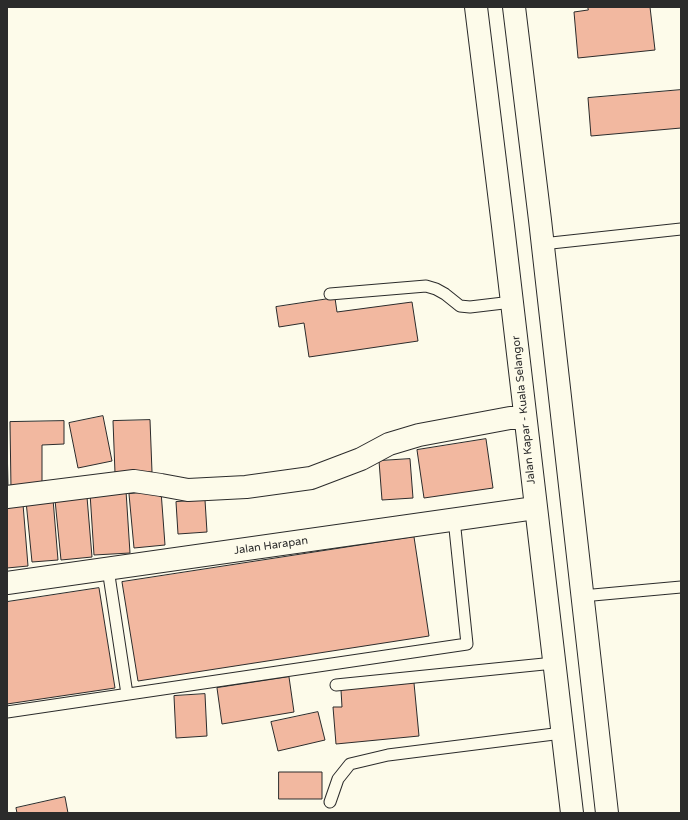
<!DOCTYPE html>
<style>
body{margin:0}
#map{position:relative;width:688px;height:820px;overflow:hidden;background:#fdfbea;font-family:"Varela Round",sans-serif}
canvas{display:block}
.frame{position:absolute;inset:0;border:8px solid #2b2b2b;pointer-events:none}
</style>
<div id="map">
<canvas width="688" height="820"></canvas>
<div class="frame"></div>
</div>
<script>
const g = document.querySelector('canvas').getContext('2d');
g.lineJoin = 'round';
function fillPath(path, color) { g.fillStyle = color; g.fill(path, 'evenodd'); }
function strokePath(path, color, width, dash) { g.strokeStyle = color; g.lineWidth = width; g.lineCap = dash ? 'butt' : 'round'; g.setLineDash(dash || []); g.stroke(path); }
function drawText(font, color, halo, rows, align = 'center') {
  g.font = font + ' "Varela Round",sans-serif'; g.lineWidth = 3; g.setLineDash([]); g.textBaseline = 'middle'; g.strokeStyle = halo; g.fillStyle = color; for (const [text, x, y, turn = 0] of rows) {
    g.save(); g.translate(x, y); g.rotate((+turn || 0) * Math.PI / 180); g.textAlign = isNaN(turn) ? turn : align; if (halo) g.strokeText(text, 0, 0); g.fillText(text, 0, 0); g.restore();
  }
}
const building = new Path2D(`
 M588 7H650L655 50 578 58 574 12 588 10Z
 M681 90V128L591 136 588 98Z
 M335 298 337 312 412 302 418 341 309 357 304 323 279 327 276 307Z
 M103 416 112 461 78 468 69 423Z
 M150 420 152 472 115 473 113 421Z
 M64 421V444L42 445V489H11L10 422Z
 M7 439 8 488H7Z
 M486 439 493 488 424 498 417 450Z
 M410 459 413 498 382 500 379 461Z
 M126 491 130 553 94 555 90 493Z
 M161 491 165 545 134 548 129 494Z
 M87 497 92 557 61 560 55 500Z
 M53 499 58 560 32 562 26 501Z
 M205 500 207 532 178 534 176 502Z
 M23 504 28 566 7 568V506Z
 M414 537 429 636 138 681 122 582Z
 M99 588 115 688 7 704V602Z
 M289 677 294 712 222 724 217 688Z
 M414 683 419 736 336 744 333 707H342L341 690Z
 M205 694 207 736 176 738 174 696Z
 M318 712 325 740 278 751 271 722Z
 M279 772H322V799H279Z
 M65 797 68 813H17L16 808Z`);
fillPath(building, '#f2b8a0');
strokePath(building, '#2b2b2b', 1);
const lane = new Path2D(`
 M542 244 681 229
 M330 294 426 286 436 289 445 294 460 306 470 307 512 302
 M108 569 127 694
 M582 596 681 587
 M336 685 554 663
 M7 712 467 644 454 519
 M330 802 338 779 350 764 388 755 562 733`);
const street = new Path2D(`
 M7 497 134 481 161 485 188 490 246 487 311 478 361 459 389 444 419 435 510 418H525
 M7 583 535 508`);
const highway = new Path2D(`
 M476 7 503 226 572 813
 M514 7 540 220 607 813`);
strokePath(lane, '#2b2b2b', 13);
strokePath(street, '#2b2b2b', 24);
strokePath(highway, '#2b2b2b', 24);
strokePath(lane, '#fdfbea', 11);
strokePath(street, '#fdfbea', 22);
strokePath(highway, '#fdfbea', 22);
drawText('11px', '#2b2b2b', '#fdfbea', [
 ["Jalan Kapar - Kuala Selangor",524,410,-96],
 ["Jalan Harapan",271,546,-8]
]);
</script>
